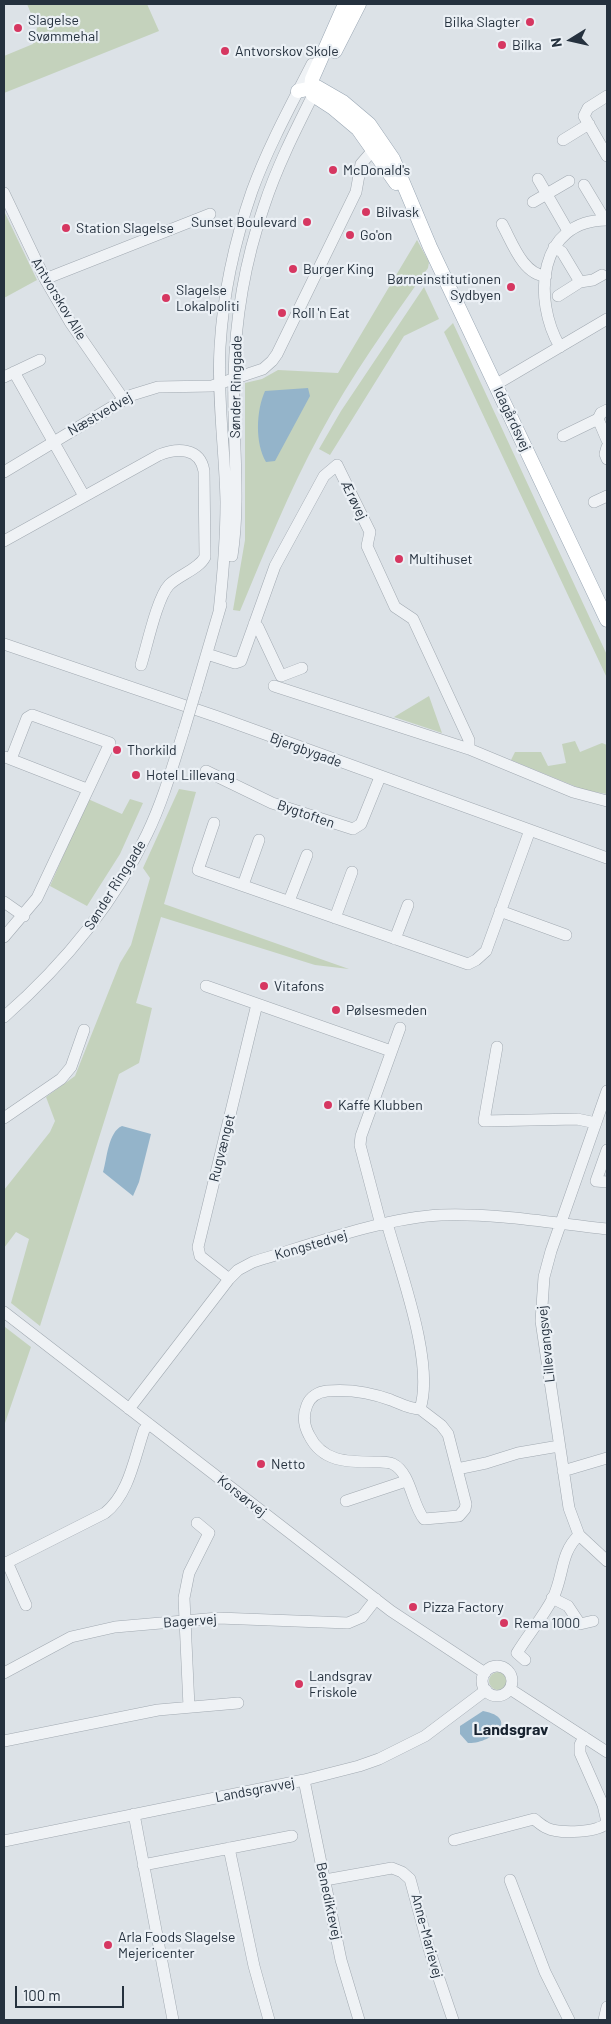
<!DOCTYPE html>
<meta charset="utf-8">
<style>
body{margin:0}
#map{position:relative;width:611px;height:2024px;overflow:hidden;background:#dce2e7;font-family:Barlow,sans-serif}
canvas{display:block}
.frame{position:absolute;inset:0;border:5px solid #25313e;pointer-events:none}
.north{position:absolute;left:546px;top:15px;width:50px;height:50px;-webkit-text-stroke:4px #ebf0f5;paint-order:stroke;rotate:260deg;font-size:14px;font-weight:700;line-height:20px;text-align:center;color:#25313e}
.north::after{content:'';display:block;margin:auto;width:18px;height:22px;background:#25313e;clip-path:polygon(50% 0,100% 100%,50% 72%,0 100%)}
.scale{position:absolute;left:15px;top:1986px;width:109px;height:22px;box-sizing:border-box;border:2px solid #25313e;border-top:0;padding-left:6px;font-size:15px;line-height:18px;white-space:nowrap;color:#25313e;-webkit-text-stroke:4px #ebf0f5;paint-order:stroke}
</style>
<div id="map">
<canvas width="611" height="2024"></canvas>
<div class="frame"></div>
<div class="north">N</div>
<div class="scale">100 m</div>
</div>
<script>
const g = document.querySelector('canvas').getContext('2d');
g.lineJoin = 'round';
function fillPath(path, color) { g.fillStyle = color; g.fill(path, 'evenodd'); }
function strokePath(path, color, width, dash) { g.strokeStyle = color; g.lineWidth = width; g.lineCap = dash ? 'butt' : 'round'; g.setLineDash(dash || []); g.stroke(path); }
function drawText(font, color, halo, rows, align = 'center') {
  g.font = font + ' Barlow,sans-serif'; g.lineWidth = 4.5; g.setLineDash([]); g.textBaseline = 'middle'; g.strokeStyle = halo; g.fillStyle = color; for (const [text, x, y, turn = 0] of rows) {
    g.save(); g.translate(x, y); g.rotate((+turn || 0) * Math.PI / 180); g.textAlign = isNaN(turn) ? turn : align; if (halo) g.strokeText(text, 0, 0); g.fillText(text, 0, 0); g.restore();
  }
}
fillPath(new Path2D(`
 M27 4H147L159 31 4 93V56L33 44 37 28Z
 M4 211 37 280 4 298Z
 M417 240 429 262 428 268C390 322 351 376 320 434 289 491 265 551 240 611L233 610 245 540V383L262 379 278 370 338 373Z
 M424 287 439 319 404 336 330 455 319 449 341 411Z
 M453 323 607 655V678L444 332Z
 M429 696 442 733 394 717Z
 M575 741 580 752 602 743 607 745V794L584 790 511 760 515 752H541L548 766 566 763 562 744Z
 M179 789 196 792 164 904 349 969 315 965 161 917 136 1003 152 1008 139 1063 119 1074 40 1326 11 1303 29 1239 16 1232 4 1248V1190L50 1132 55 1121 46 1097 75 1076 120 963 131 945 150 878 143 868Z
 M88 799 122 814 130 799 143 803 120 854 87 906 50 886Z
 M5 1327 31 1347 4 1426V1331Z
 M489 1681a9 9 0 1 1 18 0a9 9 0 1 1-18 0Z`), '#c4d2bc');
fillPath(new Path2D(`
 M308 388 310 396 275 461 266 462C255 443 256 411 265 391Z
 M122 1126 151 1134 139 1182 133 1196 103 1172C107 1159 108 1132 122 1126Z
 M483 1711C521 1718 492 1744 468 1743L460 1734V1726Z`), '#94b4ca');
const minor = new Path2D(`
 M607 96 588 108 584 116 607 156
 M563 140 589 124
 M538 179 568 231
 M584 185 605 220
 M4 193 45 279 70 322 124 400
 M533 202 569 181
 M502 224C512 242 523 275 546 276
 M554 247 562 252 580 282
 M45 279 210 214
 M558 296 580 282 593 280 602 275
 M560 347C532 299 538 220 607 220
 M14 372 84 496
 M4 377 40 360
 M495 385 607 319
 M607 410 601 413 598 419 607 440
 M563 436 598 419
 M607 447 605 454 607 459
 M4 472 132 395 158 387 212 386 263 369 272 361 277 354 356 192 361 164 374 149
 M594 502 607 496
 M4 541 159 455C177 448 200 447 204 471L205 557C199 569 179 575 169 585 157 598 147 646 141 665
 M232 556C241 497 232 437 234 378 235 320 245 261 264 206 277 166 297 127 316 89
 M219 612C223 575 226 539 226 502 225 450 217 399 220 347 223 295 235 240 252 191 268 147 291 105 312 64
 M254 624 258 627 281 676 302 668
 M4 644 218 717 607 858
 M207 654 235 663 241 661 275 566 324 476 337 465 370 532 367 546 395 607 413 619 469 740V749
 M274 686 469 749 573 792 607 801
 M196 690 221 605
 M5 757 87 789
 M206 771 272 803 353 829 361 824 380 777
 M214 823 198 870 468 964 476 960 486 951 530 830
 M243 885 259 840
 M289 901 307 855
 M4 902 24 916
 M500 911 566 935
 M335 918 352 872
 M4 937 37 898 110 743 32 715 27 718 11 759
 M395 939 408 905
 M206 986 391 1051
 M4 1017C63 965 113 906 147 834 163 801 173 765 184 730
 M497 1047 484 1121 577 1119 596 1123
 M607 1091 551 1251 544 1277 541 1321 569 1508 579 1535 607 1561
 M4 1118 61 1079 71 1067 84 1030
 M607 1150 596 1181 607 1182
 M387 1223C400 1271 435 1363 420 1409 409 1409 401 1404 391 1400 372 1393 348 1389 327 1391 318 1392 310 1397 307 1405 303 1415 304 1426 309 1435 322 1462 347 1462 374 1462 379 1462 387 1461 393 1464 411 1473 412 1505 424 1519L459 1516 465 1509 466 1504 448 1434 441 1425 420 1409
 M381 1225 360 1145 361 1136 400 1028
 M229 1279 200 1256 198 1247 257 1004
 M4 1312 391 1611 485 1673
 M129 1409 229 1279 238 1270 253 1262C310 1245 382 1218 441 1215 496 1213 552 1223 607 1229
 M457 1469 486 1463 518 1453 559 1446
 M563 1471 607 1458
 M346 1501 406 1481
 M7 1562 26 1605
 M4 1564 105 1513C129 1494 134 1459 144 1430L149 1424
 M552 1598 568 1606 580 1624 593 1621
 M525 1660 517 1653C528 1635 543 1617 553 1598 564 1575 560 1553 579 1535
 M482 1681a15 15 0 1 1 30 0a15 15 0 1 1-30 0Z
 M4 1673 71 1637 115 1627 218 1618 348 1623 362 1617 376 1599
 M510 1689 607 1752
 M189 1707 184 1598 189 1573 209 1533 197 1523
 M584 1737 580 1745V1753L603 1805 607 1822
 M4 1741 158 1710 238 1703
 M304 1780 341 1960 359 2020
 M134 1814 173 2020
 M454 1840 534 1819C538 1822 542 1826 547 1828 558 1834 601 1833 607 1822
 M4 1841 304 1780 359 1766 379 1759 425 1736 486 1690
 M229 1848 254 1966 269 2020
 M143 1865 292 1836
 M325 1880 392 1868 402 1872 410 1879 430 1952 453 2020
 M510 1880 545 1972 569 2020
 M604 2020 607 2007`);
const major = new Path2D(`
 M345 4 312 79 311 87 313 95 333 108 358 129 396 183
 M335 51 359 4
 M298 91 317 87 343 102 369 124 393 159 430 247 607 620`);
strokePath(minor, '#a1a9b1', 12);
strokePath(major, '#9aa7b4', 15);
strokePath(minor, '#eff2f5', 11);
strokePath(major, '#fff', 14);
const minorBridge = new Path2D(`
 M184 730 196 690`);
strokePath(minorBridge, '#a1a9b1', 12, []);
strokePath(minorBridge, '#eff2f5', 11);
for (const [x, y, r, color] of [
 [530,22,5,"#d63761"],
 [18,28,5,"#d63761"],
 [502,45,5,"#d63761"],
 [225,51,5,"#d63761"],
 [333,170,5,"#d63761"],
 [366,212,5,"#d63761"],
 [307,222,5,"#d63761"],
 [66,228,5,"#d63761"],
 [350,235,5,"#d63761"],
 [293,269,5,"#d63761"],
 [511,287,5,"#d63761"],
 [166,298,5,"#d63761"],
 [282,313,5,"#d63761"],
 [399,559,5,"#d63761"],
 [117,750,5,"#d63761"],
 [136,775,5,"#d63761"],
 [264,986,5,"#d63761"],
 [336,1010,5,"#d63761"],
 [328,1105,5,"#d63761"],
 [261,1464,5,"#d63761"],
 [413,1607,5,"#d63761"],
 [504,1623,5,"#d63761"],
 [299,1684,5,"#d63761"],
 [108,1945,5,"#d63761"]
]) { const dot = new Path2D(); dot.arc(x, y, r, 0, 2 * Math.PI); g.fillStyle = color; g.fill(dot); strokePath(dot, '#ebf0f5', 2); }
drawText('14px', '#25313e', '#ebf0f5', [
 ["Slagelse",28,20],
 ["Svømmehal",28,36],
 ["Bilka Slagter",520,22,"right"],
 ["Bilka",512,45],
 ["Antvorskov Skole",235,51],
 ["McDonald's",343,170],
 ["Bilvask",376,212],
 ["Sunset Boulevard",297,222,"right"],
 ["Station Slagelse",76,228],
 ["Go'on",360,235],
 ["Burger King",303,269],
 ["Børneinstitutionen",501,279,"right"],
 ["Sydbyen",501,295,"right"],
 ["Slagelse",176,290],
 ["Lokalpoliti",176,306],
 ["Roll 'n Eat",292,313],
 ["Multihuset",409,559],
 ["Thorkild",127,750],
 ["Hotel Lillevang",146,775],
 ["Vitafons",274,986],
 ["Pølsesmeden",346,1010],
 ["Kaffe Klubben",338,1105],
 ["Netto",271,1464],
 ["Pizza Factory",423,1607],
 ["Rema 1000",514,1623],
 ["Landsgrav",309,1676],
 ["Friskole",309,1692],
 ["Arla Foods Slagelse",118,1937],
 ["Mejericenter",118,1953]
], 'left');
drawText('14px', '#25313e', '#ebf0f5', [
 ["Antvorskov Alle",59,299,59],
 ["Sønder Ringgade",236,387,-89],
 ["Næstvedvej",100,414,-30],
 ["Idagårdsvej",512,419,65],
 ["Ærøvej",354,500,64],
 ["Bjergbygade",306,750,20],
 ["Bygtoften",306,814,19],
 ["Sønder Ringgade",115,885,-58],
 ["Rugvænget",222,1148,-76],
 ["Kongstedvej",311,1245,-16],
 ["Lillevangsvej",546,1344,-96],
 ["Korsørvej",242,1496,38],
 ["Bagervej",190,1621,-4],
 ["Landsgravvej",255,1790,-11],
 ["Benediktevej",329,1901,78],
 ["Anne-Marievej",427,1936,75]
]);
drawText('bold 16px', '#17222f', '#ebf0f5', [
 ["Landsgrav",511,1730]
]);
</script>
